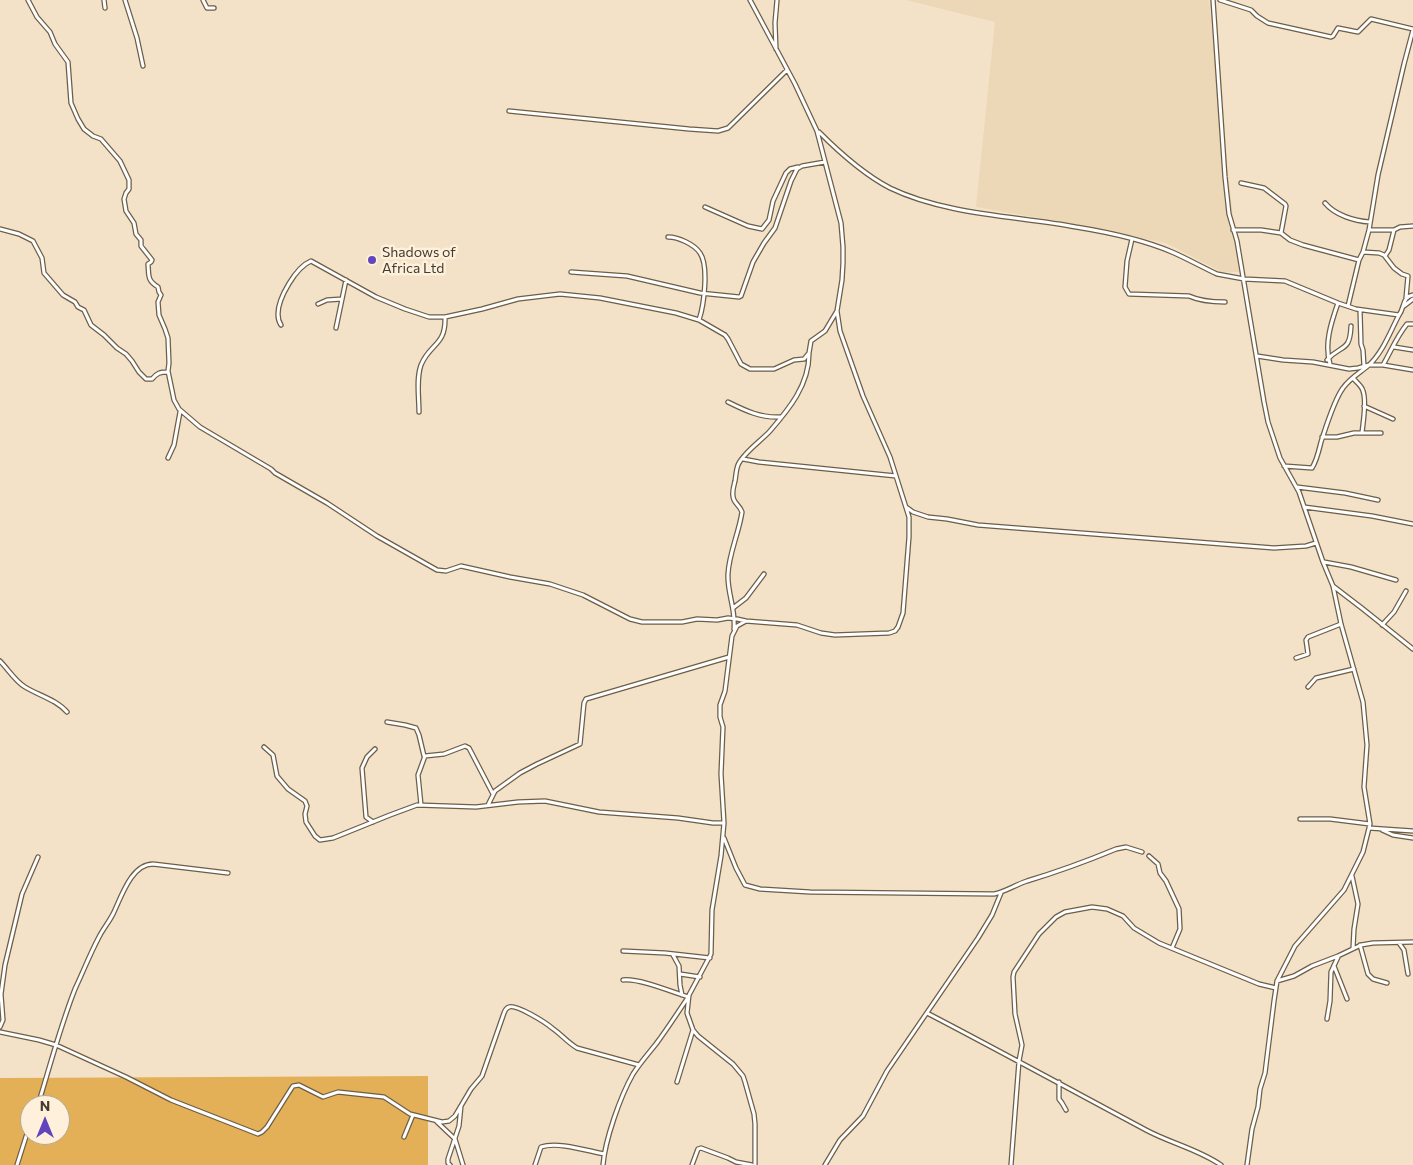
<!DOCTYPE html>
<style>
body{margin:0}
#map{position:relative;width:1413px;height:1165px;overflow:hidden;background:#f3e2c8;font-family:Commissioner,sans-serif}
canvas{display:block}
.north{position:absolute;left:20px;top:1095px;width:50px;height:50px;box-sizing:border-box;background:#fef0db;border:1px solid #b3a897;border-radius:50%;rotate:0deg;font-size:14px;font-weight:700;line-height:20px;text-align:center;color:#423b31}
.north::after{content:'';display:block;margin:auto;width:18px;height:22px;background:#6245be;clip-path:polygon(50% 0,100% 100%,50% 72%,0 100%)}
</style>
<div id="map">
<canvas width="1413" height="1165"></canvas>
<div class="north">N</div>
</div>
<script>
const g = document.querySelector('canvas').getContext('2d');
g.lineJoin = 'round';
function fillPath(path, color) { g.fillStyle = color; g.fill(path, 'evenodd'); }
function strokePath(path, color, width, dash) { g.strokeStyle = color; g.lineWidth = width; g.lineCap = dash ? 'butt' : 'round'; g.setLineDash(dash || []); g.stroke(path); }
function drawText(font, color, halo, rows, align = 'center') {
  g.font = font + ' Commissioner,sans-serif'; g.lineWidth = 5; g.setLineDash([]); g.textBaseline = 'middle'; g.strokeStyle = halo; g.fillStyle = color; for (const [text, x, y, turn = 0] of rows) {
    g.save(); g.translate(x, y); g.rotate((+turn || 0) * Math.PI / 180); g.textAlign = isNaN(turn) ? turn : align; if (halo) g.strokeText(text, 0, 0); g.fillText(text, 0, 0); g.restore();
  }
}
fillPath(new Path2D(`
 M906 0H1209L1239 272H1222L1166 243 1063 222 976 207 995 22Z`), '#ecd7b6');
fillPath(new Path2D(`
 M428 1076V1165H0V1078ZM30 1105H60V1135H30Z`), '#e4b057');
const street = new Path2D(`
 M28 0 37 17 50 32 55 44 68 62 71 103 78 119 84 129 93 136 101 139 120 161 129 180V189L126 193 124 199 126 211 134 223 136 234 141 240V246L152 260 151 262 148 264C149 276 147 280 158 287L159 292 161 295 158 302 159 315 165 329 168 338 169 363 168 371 174 400 179 409 200 427 271 469 275 473 327 503 377 536 437 570 446 571 461 566 510 577 550 584 583 595 630 619 642 622H682L697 619 717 620 728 618 737 619 746 621
 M104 0 105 8
 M125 0 137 38 143 66
 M203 0 207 8H214
 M1213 0 1225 177 1229 214 1237 241 1264 402 1268 422 1280 458 1299 492 1323 562 1333 586 1341 624 1363 702 1367 745 1364 787 1370 824 1363 852 1344 890 1295 946 1277 981 1274 1001 1265 1073 1260 1089 1258 1107 1252 1129 1247 1165
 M1220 0 1251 10 1257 16 1268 23 1331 37 1333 36 1338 28 1358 32 1371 19 1413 29
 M776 49 775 23 777 0
 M509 111 689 129 718 131 728 128 787 70
 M819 132C840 153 863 174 890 188 946 215 1017 216 1076 227 1107 232 1144 240 1172 252 1188 259 1202 267 1217 274L1244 279 1285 281 1338 303 1356 309 1399 315C1405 307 1402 297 1413 295
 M1241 183 1264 188 1285 204 1286 206 1281 233
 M1325 203C1335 215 1354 221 1370 222
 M705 207 748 226 762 229 769 220 773 201 786 173 790 169 798 167
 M0 229 19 234 33 241 42 258 44 273 63 295 75 302 78 307 84 310 91 325 104 335 117 348 126 354 132 361 139 372 146 379H152C157 373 160 372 168 372
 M1233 230H1261L1281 233 1290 240 1303 245 1359 260
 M1369 230H1394
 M668 237C678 237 694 244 700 253 709 266 704 305 699 320
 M1132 239 1127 261 1125 287 1129 294 1189 296C1200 301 1212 302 1225 302
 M1363 252 1379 253 1384 255 1394 268 1402 274 1408 276 1406 298
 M1385 256 1389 250 1394 230 1400 227 1413 226
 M571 272 627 276 700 293 739 297 741 296 753 262 764 243 775 228 791 181 797 169 802 166 825 162
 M318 304 327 300 342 299
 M1348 306 1359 260 1363 252 1369 230 1378 175 1404 64 1413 30
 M1404 306 1413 299
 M1360 310 1361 344 1363 350 1364 366
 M281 325C279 322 278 318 278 314 278 298 296 267 311 261L376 297 405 309 429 317H445L482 309 518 299 560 294 600 298 676 313 699 320 725 335 728 339 741 364 750 369H774L794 360 804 359 809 353 811 341 825 331 837 311 842 280 843 263V247L841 223 817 131 795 84 750 0
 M336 328 346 280
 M1394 347 1413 350
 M1257 356 1283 360 1313 362 1349 369 1358 368 1369 365H1383L1413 370
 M1327 360C1341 344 1350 353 1351 326
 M1330 364C1324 344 1331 323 1338 303
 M1383 365C1391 351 1397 336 1407 324H1413
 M1353 378C1356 382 1362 386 1363 391 1367 402 1363 422 1362 433
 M728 402C746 411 761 418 780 417
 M1364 406 1393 419
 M419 412C419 397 416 379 421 365 430 343 446 346 445 317
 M1322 437H1337L1354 433H1381
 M168 458 174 445 180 412
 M743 459 759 462 896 476
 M1284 466 1312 468C1317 460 1319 450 1321 442 1326 427 1334 400 1343 388 1350 378 1361 372 1369 365 1383 352 1390 332 1399 315
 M1297 487 1345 493 1378 500
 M906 507 913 512 928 517 947 519 978 525 1274 548 1306 546 1316 543
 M1304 507 1372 516 1413 524
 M1324 562 1351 567 1396 580
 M1333 586 1363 609 1413 649
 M733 608 746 598 764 574
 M1382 625 1394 612 1406 591
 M734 629C736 609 727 593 728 574 729 553 739 533 742 512 740 505 733 503 733 496 732 491 734 485 735 481 736 476 736 470 738 465 743 453 761 441 770 431 789 409 809 385 809 354
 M1296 658 1308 654 1306 640 1308 637 1341 624
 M0 661C8 669 15 681 25 687 38 695 57 700 67 712
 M1308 687 1316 678 1354 669
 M387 722 405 725 416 728 419 735 424 756
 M264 747 273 755 277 776 288 789 305 801 307 806 305 814 306 822 315 836 320 840 333 838 390 815 417 805 476 807 518 802 545 801 599 812 678 818 713 823H724
 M421 805 418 775 425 756 444 754 465 746 469 748 493 794
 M488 805 495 791 520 773 537 764 580 744 584 703 586 699 729 657
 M1300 819H1330L1370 824
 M373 822 366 817 362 768 367 757 375 749
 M1369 828 1413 831
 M1382 830 1393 835 1413 838
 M724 838 736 868 745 885 760 889 810 892 994 894C1005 892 1015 885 1027 881 1057 872 1087 861 1116 849L1126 847 1142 852
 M1149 856 1158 864 1160 873 1166 881 1179 909 1180 929 1172 948
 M1352 876 1358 904 1354 929 1353 948
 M1399 943 1404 950 1408 974
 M1360 945 1368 974 1373 979 1387 983
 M623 951 665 953 710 958
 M673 955 679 966 680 985 682 995
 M1334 966 1347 999
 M680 974 700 977
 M623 980C639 978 672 992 688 997
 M1277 981 1294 976 1312 966 1338 956 1361 945 1373 943 1413 942
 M927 1013C1000 1051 1073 1091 1146 1130 1170 1143 1198 1149 1221 1165
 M1327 1019 1330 1001 1331 972 1338 957
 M0 1027 3 1020 1 994 5 965 22 894 38 857
 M0 1032 39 1040 56 1045 126 1077 171 1100 258 1134 262 1132 267 1127 291 1089 293 1086 299 1085 323 1097 338 1092 384 1097 410 1114 442 1122 449 1121 455 1116 471 1089 482 1076 504 1013C505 1010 506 1008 509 1007 516 1004 545 1022 552 1028 561 1034 567 1042 577 1048L639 1065
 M677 1082 693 1030
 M1059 1082V1099L1062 1103 1066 1110
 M38 1105C50 1066 60 1027 75 989 83 972 90 954 99 937 103 929 109 922 113 914 121 898 131 864 153 864L228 873
 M437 1122 455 1139 463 1165
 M404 1137 413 1115
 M17 1165 30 1124
 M450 1165 448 1163V1159L459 1126 461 1106
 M535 1165 541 1147C557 1141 588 1151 604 1154
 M603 1165C605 1140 620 1097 633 1074 640 1063 648 1054 656 1044 668 1028 678 1012 689 996
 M692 1165 698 1149 701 1148 728 1158 736 1162 752 1165
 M755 1165V1124L754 1114 745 1082 743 1076 733 1064 698 1036 693 1030 687 1013 689 995 711 954 712 910 721 856 724 823 721 774 723 727 720 717V705L725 691 732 636 737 626 746 621 797 625 821 633 835 635 889 633 895 631 898 627 903 613 909 537V517L890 457 863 396 840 331 837 311
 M825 1165 840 1140 863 1116 887 1071 978 938 992 915 1001 893
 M1011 1165 1019 1061 1022 1045 1015 1014 1013 977 1014 972 1039 934 1056 917 1065 912 1092 907 1107 909 1123 916 1134 928 1159 943 1259 984 1276 988`);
strokePath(street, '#6d5e47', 5.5);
strokePath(street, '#fff', 3);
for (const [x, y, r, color] of [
 [372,260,5,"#6245be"]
]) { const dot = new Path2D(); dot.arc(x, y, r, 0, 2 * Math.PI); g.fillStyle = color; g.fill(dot); strokePath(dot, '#fef0db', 2); }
drawText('14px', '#423b31', '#fef0db', [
 ["Shadows of",382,252],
 ["Africa Ltd",382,268]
], 'left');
</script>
